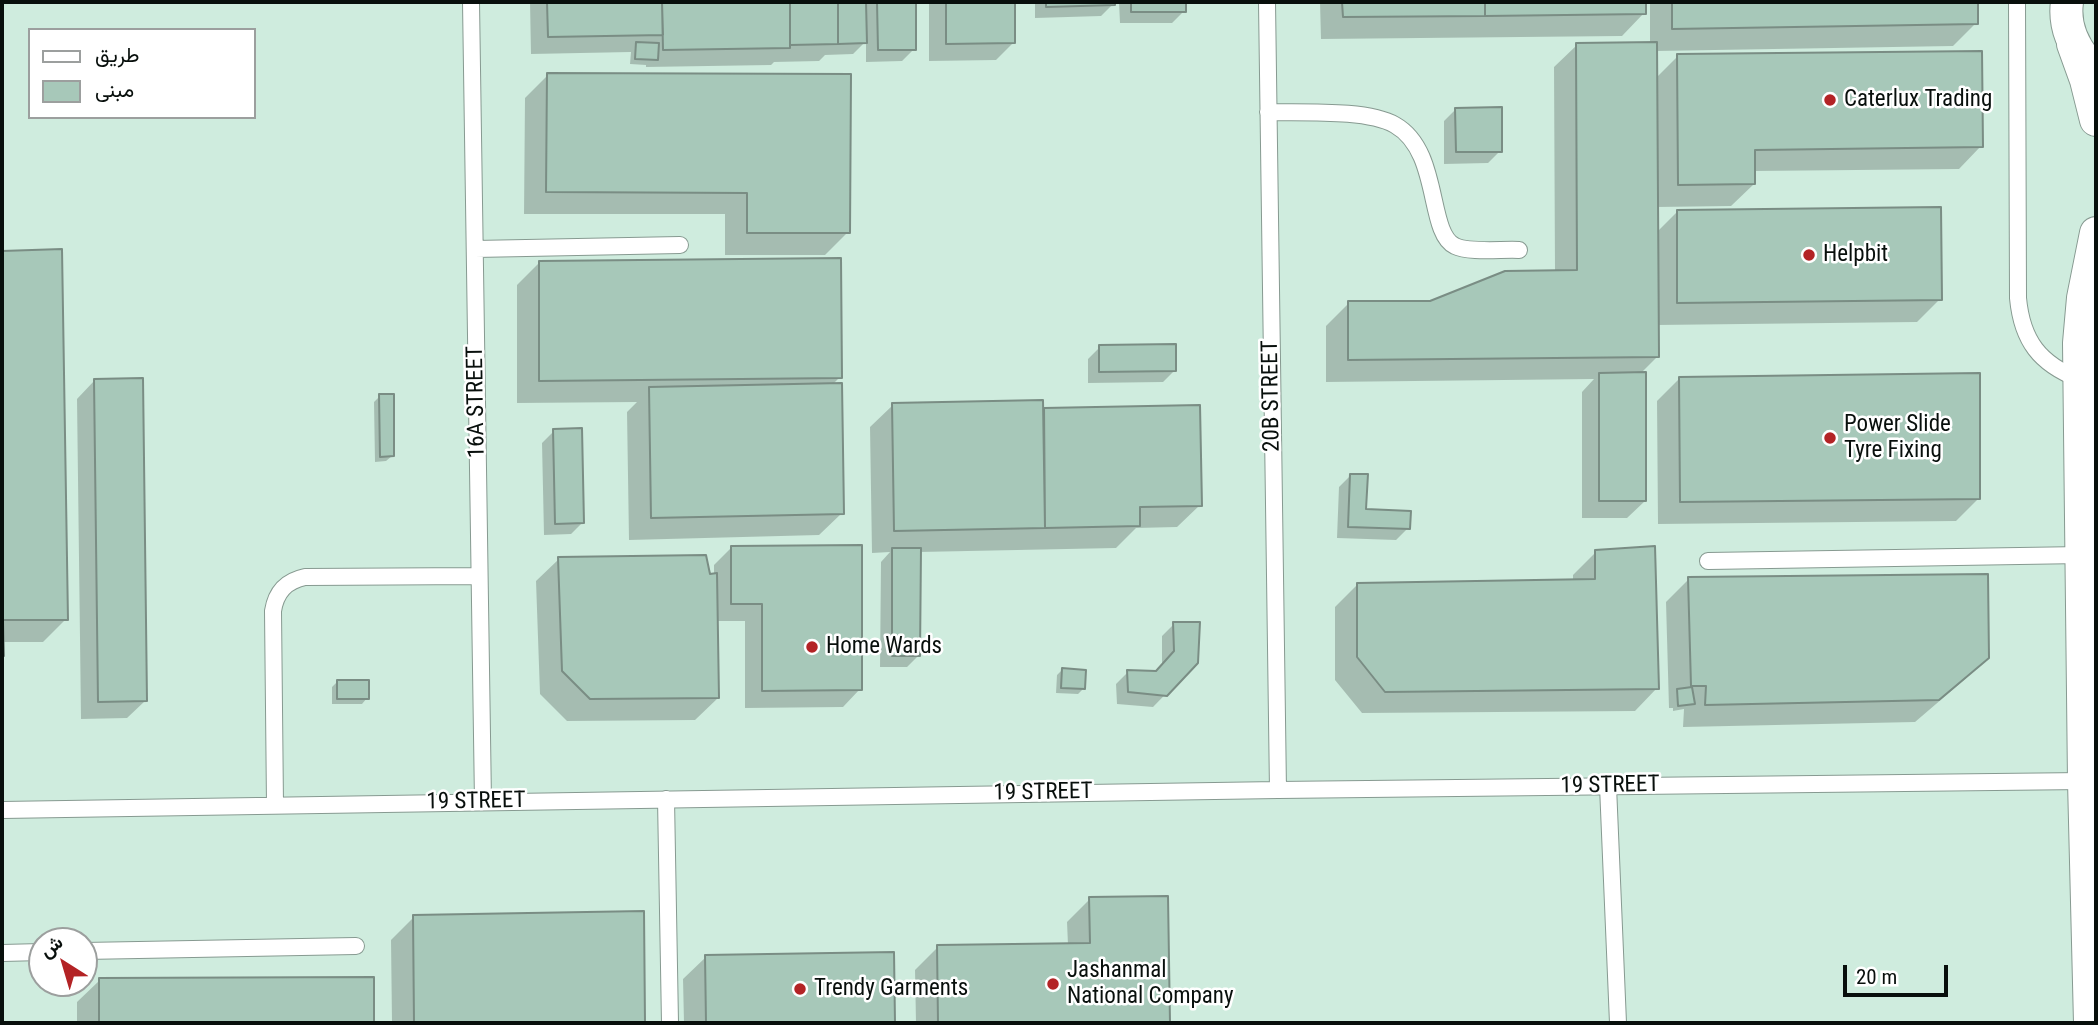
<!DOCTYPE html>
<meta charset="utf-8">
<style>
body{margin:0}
#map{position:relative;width:2098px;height:1025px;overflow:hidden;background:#e1f6eb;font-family:"Roboto Condensed",Vazirmatn,sans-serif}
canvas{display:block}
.frame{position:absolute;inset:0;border:4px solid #080f0c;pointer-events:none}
.legend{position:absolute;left:28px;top:28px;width:228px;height:91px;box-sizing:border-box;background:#fff;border:2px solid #9c9f9e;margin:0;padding:9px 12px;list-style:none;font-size:21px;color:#080f0c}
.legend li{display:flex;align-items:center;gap:14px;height:35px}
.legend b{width:35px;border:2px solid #9c9f9e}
.north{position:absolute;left:28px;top:927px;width:70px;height:70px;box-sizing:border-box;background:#fff;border:2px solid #9c9f9e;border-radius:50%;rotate:323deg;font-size:19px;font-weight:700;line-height:28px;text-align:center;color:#080f0c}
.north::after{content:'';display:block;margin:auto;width:24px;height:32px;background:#b32325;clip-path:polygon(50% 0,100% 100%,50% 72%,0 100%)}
.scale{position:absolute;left:1843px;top:965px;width:105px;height:32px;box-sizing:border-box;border:4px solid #080f0c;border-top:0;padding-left:9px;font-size:21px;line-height:24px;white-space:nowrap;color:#080f0c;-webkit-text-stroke:5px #fff;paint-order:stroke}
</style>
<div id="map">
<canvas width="2098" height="1025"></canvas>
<div class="frame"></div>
<ul class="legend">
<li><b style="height:9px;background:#fff"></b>طريق</li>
<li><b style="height:19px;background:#a7c8b9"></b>مبنى</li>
</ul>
<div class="north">ش</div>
<div class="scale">20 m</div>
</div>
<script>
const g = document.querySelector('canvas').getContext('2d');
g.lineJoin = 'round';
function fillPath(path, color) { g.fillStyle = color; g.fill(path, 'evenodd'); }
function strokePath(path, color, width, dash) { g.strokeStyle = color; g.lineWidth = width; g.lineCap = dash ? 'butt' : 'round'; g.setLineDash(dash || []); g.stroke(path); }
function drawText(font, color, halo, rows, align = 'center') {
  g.font = font + ' "Roboto Condensed",sans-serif'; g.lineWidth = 5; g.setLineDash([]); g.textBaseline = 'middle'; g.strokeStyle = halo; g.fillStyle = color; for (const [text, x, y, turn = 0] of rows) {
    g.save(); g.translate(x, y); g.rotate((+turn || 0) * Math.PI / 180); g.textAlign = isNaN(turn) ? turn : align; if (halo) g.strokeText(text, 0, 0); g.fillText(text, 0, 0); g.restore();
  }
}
fillPath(new Path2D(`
 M2 2H2096V1023H2ZM30 30H254V117H30ZM42 941H84V983H42Z`), '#cfecde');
fillPath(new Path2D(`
 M530 2H914V49L902 61 866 62V41L853 54 825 55 819 61 774 62 771 65 646 67V65L630 64 631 52 531 54Z
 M929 2H1013V43L996 60 929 61Z
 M1035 2H1113V4L1101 16 1035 18Z
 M1119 2H1184V11L1172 23H1120Z
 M1320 2H1644V13L1622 36 1321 39Z
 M1650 2H1976V23L1953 46 1656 51V78L1678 56 1981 146 1959 169 1754 171V184L1731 206 1657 207V232L1677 212 1940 299 1917 322 1657 325 1658 356 1640 374 1645 501 1627 518H1582V392L1594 379 1326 382V326L1349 303H1430L1555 272 1554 67 1577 45 1650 44Z
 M548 75 848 232 825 255H725V214H524L525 98Z
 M1456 109 1500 151 1488 163 1444 164V121Z
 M60 251 66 619 43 642H2V252Z
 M539 263 840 377 832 385 842 513 819 535 629 540 627 412 637 402 517 403V285Z
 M1100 347 1175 370 1163 382 1088 383V359Z
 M1680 378 1979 498 1956 521 1658 524 1657 401Z
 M94 381 145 701 127 718 81 719 77 399Z
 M380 396 392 456 386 461 375 462 374 402Z
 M893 405 1042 410 1198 407 1200 505 1177 527 1136 528 1116 548 919 552V655L907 667H880L881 562 890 552 872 553 870 427Z
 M554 431 583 522 571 534 544 535 542 443Z
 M1351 475 1364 511 1408 528 1396 540 1337 538 1339 487Z
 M732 547 860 689 843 707 745 708V621H716L718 698 695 720 567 721 540 694 536 581 559 559 709 576H714V565Z
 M1596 552 1657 688 1635 711 1362 713 1335 680V607L1357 585 1573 581V575Z
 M1689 579 1987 657 1964 680 1915 722 1683 727 1684 709 1673 711V708H1669L1666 602Z
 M1174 624 1196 663 1153 707 1117 704 1116 684 1128 672 1155 673 1162 664V636Z
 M1062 670 1083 689 1078 694 1056 693 1057 675Z
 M337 682 367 698 362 704H332V687Z
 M1166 897 1168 1023H916L915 970 938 947 1068 945 1067 922 1090 899Z
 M642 913 643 1023H392L391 940 414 917Z
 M892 954 893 1023H684L683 979 706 957Z
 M373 979 372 1023H77V1002L100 980Z`), '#0003');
const building = new Path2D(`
 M547 2H662L663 35 548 37Z
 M662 2H790V48L663 50Z
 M790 2H838V44L790 45Z
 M838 2H866L867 43 838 44Z
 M877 2H916V50H878Z
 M946 2H1015V43L946 44Z
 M1046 2H1115V5L1046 7Z
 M1131 2H1186V12H1131Z
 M1342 2H1485V16L1343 17Z
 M1485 2H1646V14L1485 16Z
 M1672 2H1978V24L1672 29Z
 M636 42 659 43 658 60 635 59Z
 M1657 42 1659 357 1348 360V301H1430L1505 271 1577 270 1576 43Z
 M1982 51 1983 147 1755 150V184L1678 185 1677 54Z
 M547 73 851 74 850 233H747V193L546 192Z
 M1502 107V152H1456L1455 108Z
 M1941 207 1942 300 1677 303V210Z
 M62 249 68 620H3L4 656H2V251Z
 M841 258 842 378 539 381V261Z
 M1176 344V371L1099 372V345Z
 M1646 372V501H1599V373Z
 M1980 373V499L1680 502 1679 377Z
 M143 378 147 701 98 702 94 379Z
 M842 383 844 514 651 518 649 387Z
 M379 394H394V456L380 457Z
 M1043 400 1045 528 894 531 892 403Z
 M1200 405 1202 506 1140 507V526L1045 528 1044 408Z
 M582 428 584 523 555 524 553 429Z
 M1350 474H1368L1366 509 1411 511 1410 529 1348 527Z
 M862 545V690L762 691V604H731V546Z
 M1655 546 1659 689 1385 692 1357 657V583L1595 579V550Z
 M892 548H921L920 656H892Z
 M706 555 710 574 717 573 719 698 590 699 562 671 558 557Z
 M1988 574 1989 658 1939 700 1705 705 1706 686H1691L1688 577Z
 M1173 622H1200L1198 663 1167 696 1128 692 1127 670 1156 671 1174 651Z
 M1062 668 1086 670 1085 689 1061 688Z
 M337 680H369V699H337Z
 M1692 687 1695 704 1678 706 1677 689Z
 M1168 896 1170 1023H938L937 945 1090 943 1089 897Z
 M644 911 645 1023H414L413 915Z
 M894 952 895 1023H706L705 955Z
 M374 977V1023H99V978Z`);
fillPath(building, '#a7c8b9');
strokePath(building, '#7a8d84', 2);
const service = new Path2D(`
 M471 2 483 802
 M1267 2 1278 790
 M2017 2 2018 298C2022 341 2040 364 2079 379
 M1268 112C1302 113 1367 109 1395 125 1441 151 1427 233 1455 246 1469 253 1503 249 1519 250
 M475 249 680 245
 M1708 561 2082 555
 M1608 786 1618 1023
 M666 799 670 1023
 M275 805 273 611C276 592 286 581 305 577L479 576
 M2 810 1278 790 2084 781
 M84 951 356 946
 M2 953 42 952`);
const minor = new Path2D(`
 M2067 2C2064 24 2072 44 2086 61
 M2073 44 2086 80 2096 120
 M2090 1023 2084 781 2079 343 2083 298 2096 233`);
strokePath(service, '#879a91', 18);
strokePath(minor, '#879a91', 34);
strokePath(service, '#fff', 16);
strokePath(minor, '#fff', 32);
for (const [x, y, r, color] of [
 [1830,100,7,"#b32325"],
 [1809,255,7,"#b32325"],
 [1830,438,7,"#b32325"],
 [812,647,7,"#b32325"],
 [1053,984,7,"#b32325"],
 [800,989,7,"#b32325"]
]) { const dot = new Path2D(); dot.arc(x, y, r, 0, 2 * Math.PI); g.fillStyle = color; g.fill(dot); strokePath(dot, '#fff', 2.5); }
drawText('23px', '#080f0c', '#fff', [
 ["Caterlux Trading",1844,100],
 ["Helpbit",1823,255],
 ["Power Slide",1844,425],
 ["Tyre Fixing",1844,451],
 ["Home Wards",826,647],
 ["Jashanmal",1067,971],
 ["National Company",1067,997],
 ["Trendy Garments",814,989]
], 'left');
drawText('23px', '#080f0c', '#fff', [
 ["20B STREET",1272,396,-91],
 ["16A STREET",477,402,-91],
 ["19 STREET",1610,786,-1],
 ["19 STREET",1043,793,-1],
 ["19 STREET",476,802,-1]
]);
</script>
